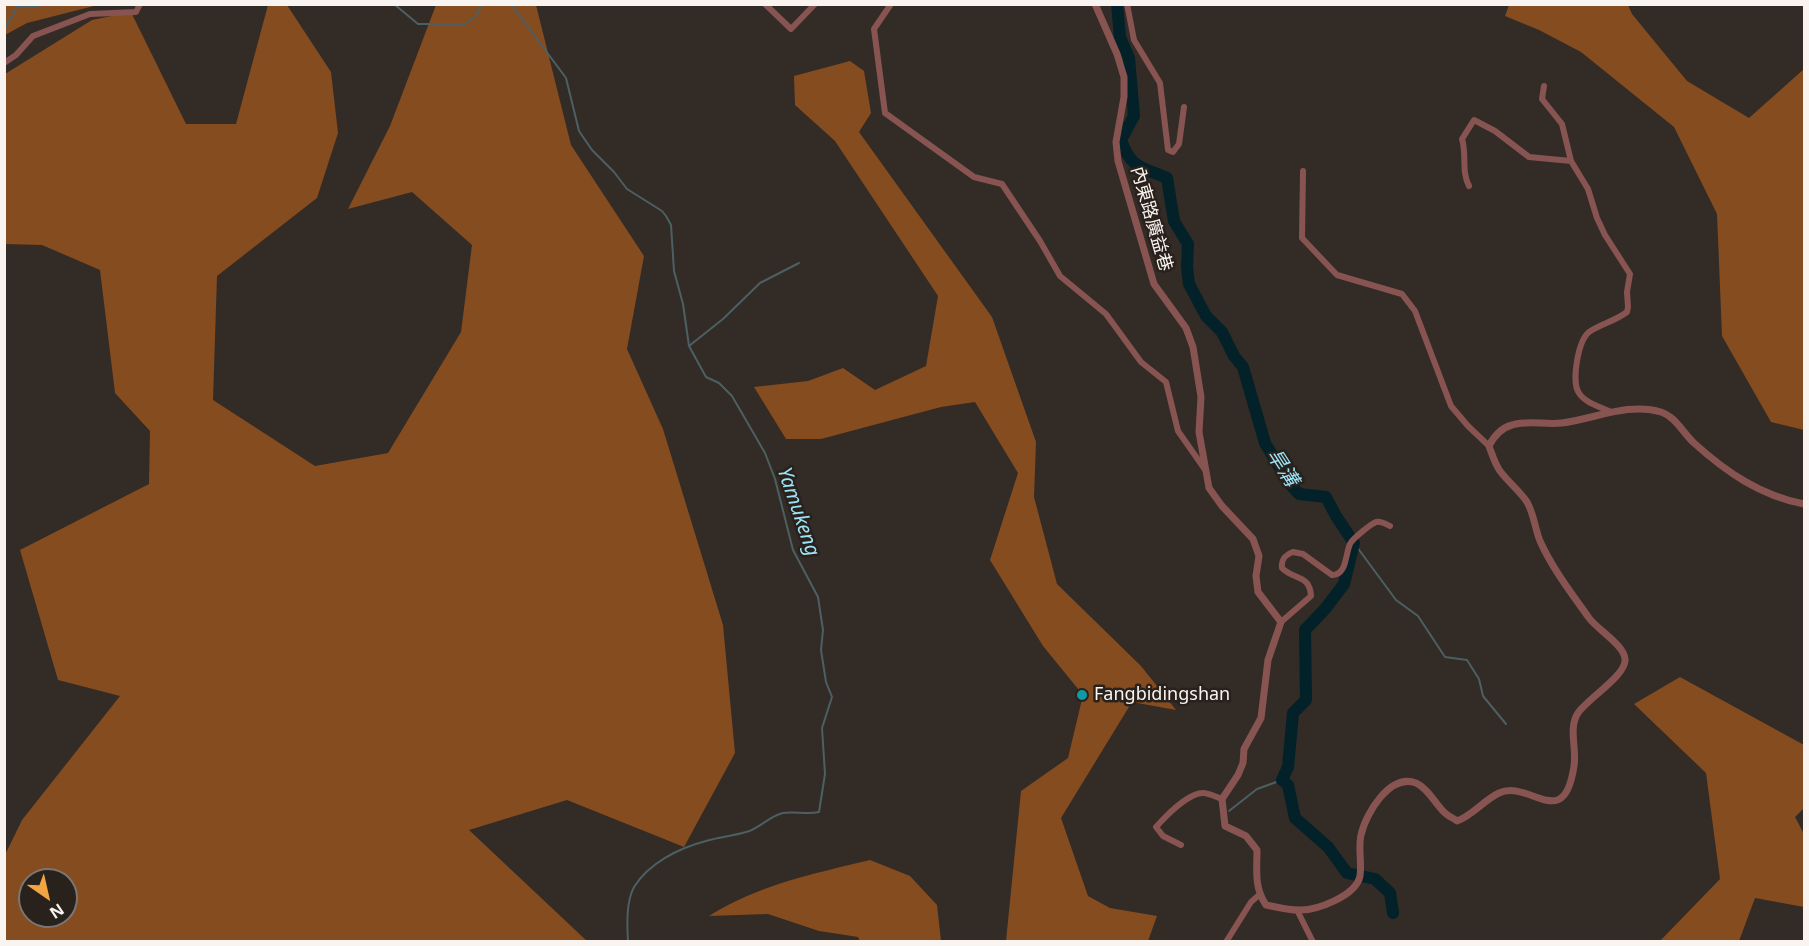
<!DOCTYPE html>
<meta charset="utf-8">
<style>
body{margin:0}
#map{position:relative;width:1809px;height:946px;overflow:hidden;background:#332b26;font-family:"Noto Sans",sans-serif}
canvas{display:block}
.frame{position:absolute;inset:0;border:6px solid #f9f4f0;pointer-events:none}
.north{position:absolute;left:18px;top:868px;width:60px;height:60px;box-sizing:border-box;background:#29211c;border:2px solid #7c7571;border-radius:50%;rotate:146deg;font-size:16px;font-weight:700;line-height:24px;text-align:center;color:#f9f4f0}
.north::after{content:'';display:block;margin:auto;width:21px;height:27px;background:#f3a442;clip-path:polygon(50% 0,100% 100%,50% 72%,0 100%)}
</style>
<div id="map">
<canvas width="1809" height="946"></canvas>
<div class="frame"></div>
<div class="north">N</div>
</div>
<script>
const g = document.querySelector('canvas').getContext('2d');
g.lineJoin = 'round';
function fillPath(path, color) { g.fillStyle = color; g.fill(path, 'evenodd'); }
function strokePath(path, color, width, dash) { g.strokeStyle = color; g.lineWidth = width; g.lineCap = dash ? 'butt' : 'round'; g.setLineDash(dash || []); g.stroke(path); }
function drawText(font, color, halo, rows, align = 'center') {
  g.font = font + ' "Noto Sans","Noto Sans TC",sans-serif'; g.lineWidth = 5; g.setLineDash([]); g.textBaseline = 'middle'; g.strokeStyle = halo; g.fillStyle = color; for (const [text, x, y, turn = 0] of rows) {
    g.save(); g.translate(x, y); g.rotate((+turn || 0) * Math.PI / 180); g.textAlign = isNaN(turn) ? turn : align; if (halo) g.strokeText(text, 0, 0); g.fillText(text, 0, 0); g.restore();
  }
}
fillPath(new Path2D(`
 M5 4H98V5L27 23 5 35Z
 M268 5H287L331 72 338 133 317 198 217 276 213 400 315 466 388 453 461 332 472 245 412 192 348 209 390 126 436 5H536L571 145 644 256 627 349 663 429 723 625 735 753 684 847 567 800 469 830 588 942 5 941 4 857 22 820 120 696 58 680 20 550 149 484 150 431 115 393 100 270 42 245 5 244V74L92 20 131 12 186 124H236ZM30 880H66V916H30Z
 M1509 5H1628L1632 14 1687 81 1749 118 1804 69V430L1771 422 1722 336 1717 214 1674 127 1581 52 1539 30 1505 16Z
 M850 61 864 71 871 113 859 132 992 317 1036 442 1034 497 1057 584 1141 666 1176 710 1132 702 1061 818 1088 896 1110 908 1157 916 1148 941H1006L1021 791 1068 758 1083 695 1043 646 990 560 1018 473 975 402 941 407 821 439H786L754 387 808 381 843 368 875 390 926 366 938 296 835 141 795 105 794 76Z
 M1680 677 1804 745V808L1795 817 1804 834V907L1755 898 1739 941H1660L1720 879 1706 773 1634 704Z
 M870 860 910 876 937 905 941 941H860L858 937 819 931 768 914 709 916C760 884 813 874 870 860Z`), '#854c1f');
strokePath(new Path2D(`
 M394 4 418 24H465L475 17 482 4
 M511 4 566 78 579 131 592 150 614 172 627 189 662 211 666 216 671 225 674 271 683 304 689 346 706 377 719 383 732 396 765 453 775 479 793 550 818 597 823 630 821 650 826 682 832 697 822 728 825 774 819 812C807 815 795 811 783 813 769 816 759 829 746 832 733 836 719 837 706 841 679 848 649 863 634 887 626 902 627 925 628 942
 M4 30 17 7H38L42 4
 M689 346 723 319 760 283 799 263
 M1354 543 1396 600 1418 616 1445 657 1467 660 1479 679 1483 696 1506 724
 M1229 811 1257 789 1282 780`), '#4c6064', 2);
strokePath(new Path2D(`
 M1117 4 1120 37 1129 58 1134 116 1121 140C1131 169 1142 167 1167 178L1174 221 1188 244 1187 267 1189 284 1206 316 1222 332 1234 356 1243 367 1265 443 1289 483 1299 494 1326 497 1336 516 1354 543 1344 584 1325 609 1305 630 1306 700 1293 713 1288 767 1282 780 1288 785 1295 818 1328 847 1347 873 1375 879 1390 893 1393 913`), '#022128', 12);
strokePath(new Path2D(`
 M765 4 791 29 815 4
 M891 4 874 29 885 113 974 177 1002 184 1040 241 1060 276 1106 314 1141 362 1166 382 1178 431 1206 471
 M1127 4 1134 40 1160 83 1168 150 1173 152 1179 144 1184 107
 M4 63 16 55 33 36 90 14 136 12 140 4
 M1544 86 1542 99 1562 124 1571 161 1588 189 1597 218 1605 235 1630 274 1627 292 1628 307 1627 312C1615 321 1601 324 1589 332 1578 341 1571 382 1579 393 1585 403 1601 407 1611 412
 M1303 171 1302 238 1337 275 1402 294 1415 311 1451 406 1468 426 1489 446
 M1469 186C1461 171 1467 155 1462 139L1474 120 1495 131 1529 157 1571 161
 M1281 622 1311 596C1310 574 1293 580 1282 568 1281 559 1285 555 1293 552L1303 554 1332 575C1347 575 1345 555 1350 544 1352 539 1371 524 1376 522 1381 521 1386 524 1390 526
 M1181 845 1163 836 1156 827C1165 817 1188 793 1203 793 1209 793 1216 797 1222 799
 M1297 910 1313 942
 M1226 942 1251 902 1259 895`), '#885451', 6);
strokePath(new Path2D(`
 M1095 4 1117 54 1124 77V97L1116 142 1118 161 1154 284 1186 328 1193 347 1201 397 1199 432 1209 488 1222 506 1253 539 1259 556 1256 576 1258 592 1281 622 1268 660 1261 718 1244 749 1243 763 1238 775 1222 799 1225 826 1246 836 1257 850C1257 871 1254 887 1266 905 1277 907 1288 910 1298 910 1316 911 1356 896 1360 876 1362 863 1358 848 1361 835 1366 813 1390 773 1416 783 1428 788 1436 805 1445 813 1448 816 1453 818 1457 821 1473 815 1484 800 1499 793 1530 779 1564 834 1574 766 1577 749 1568 728 1578 713 1587 699 1627 675 1625 659 1624 645 1598 630 1589 618 1572 594 1552 568 1540 541 1535 529 1534 514 1527 502 1520 491 1508 482 1500 471 1495 464 1492 454 1489 446 1494 436 1501 428 1512 425 1528 420 1545 425 1562 423 1594 419 1629 402 1661 412 1676 417 1683 433 1694 443 1726 472 1761 496 1804 504`), '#885451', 7);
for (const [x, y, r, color] of [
 [1082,695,6,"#0f9aa8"]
]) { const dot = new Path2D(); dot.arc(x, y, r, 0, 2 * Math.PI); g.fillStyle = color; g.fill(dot); strokePath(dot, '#29211c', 2); }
drawText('18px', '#f9f4f0', '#29211c', [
 ["內東路廣益巷",1151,219,74]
]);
drawText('18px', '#f9f4f0', '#29211c', [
 ["Fangbidingshan",1094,695]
], 'left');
drawText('italic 20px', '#9be3f6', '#29211c', [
 ["旱溝",1282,468,57],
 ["Yamukeng",798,512,71]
]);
</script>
